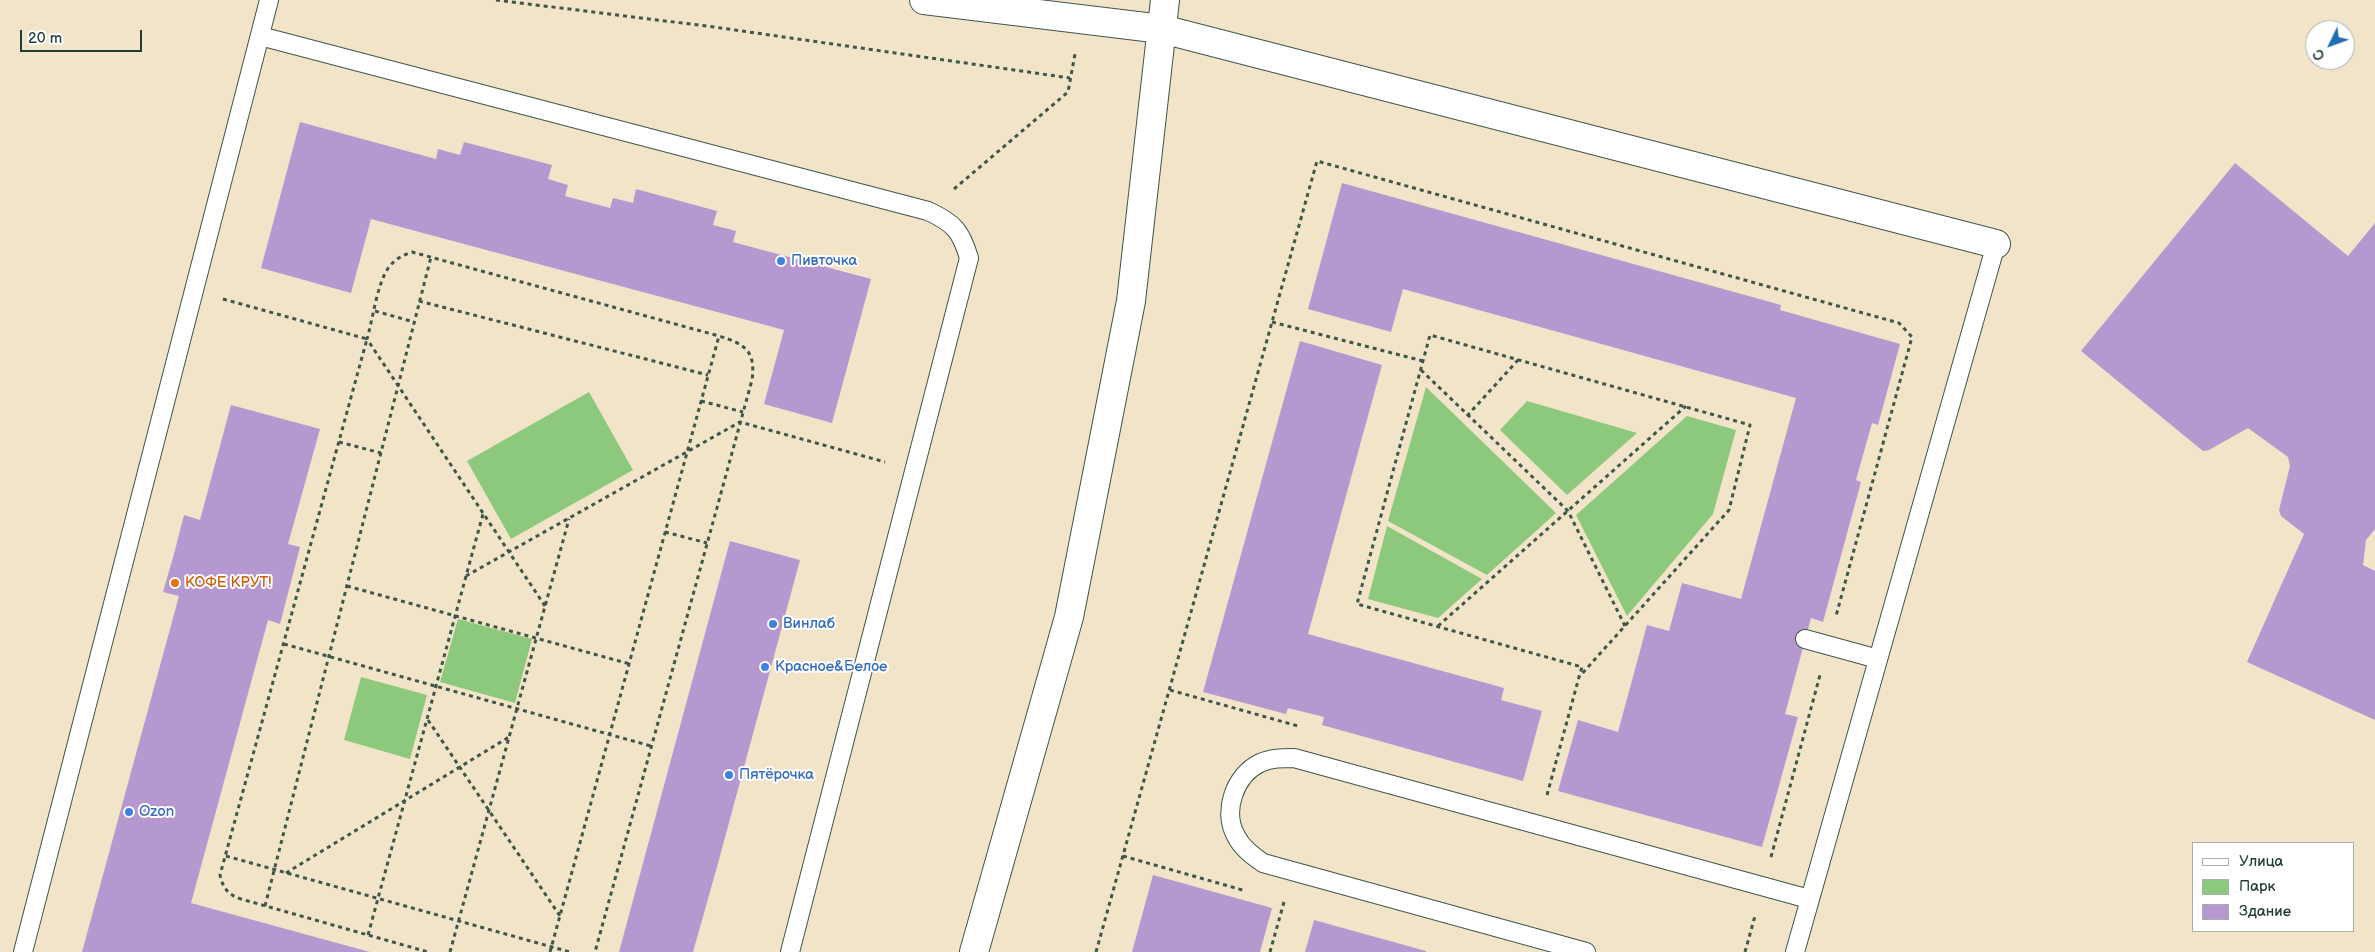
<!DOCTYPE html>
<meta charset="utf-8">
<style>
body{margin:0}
#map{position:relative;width:2375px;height:952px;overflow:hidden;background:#f2e4c8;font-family:"Balsamiq Sans",sans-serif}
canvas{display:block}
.legend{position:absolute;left:2192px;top:842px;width:162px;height:90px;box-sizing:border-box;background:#fff;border:1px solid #a5b1ae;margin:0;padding:6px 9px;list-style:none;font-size:15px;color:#1f3d34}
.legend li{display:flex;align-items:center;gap:10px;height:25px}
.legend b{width:25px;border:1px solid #a5b1ae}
.north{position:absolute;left:2305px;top:20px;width:50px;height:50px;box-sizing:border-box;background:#fff;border:1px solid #a5b1ae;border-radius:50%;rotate:228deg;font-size:14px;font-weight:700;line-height:20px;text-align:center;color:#1f3d34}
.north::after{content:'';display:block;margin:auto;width:18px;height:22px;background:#1f6fb2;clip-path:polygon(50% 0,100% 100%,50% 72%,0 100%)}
.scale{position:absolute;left:20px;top:30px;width:122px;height:22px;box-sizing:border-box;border:2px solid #1f3d34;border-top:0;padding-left:6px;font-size:15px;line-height:18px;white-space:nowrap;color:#1f3d34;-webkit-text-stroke:4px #fff;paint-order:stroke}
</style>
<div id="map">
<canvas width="2375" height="952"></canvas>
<ul class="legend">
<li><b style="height:6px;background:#fff"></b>Улица</li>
<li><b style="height:14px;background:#8dc97d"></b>Парк</li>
<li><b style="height:14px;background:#b698d0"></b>Здание</li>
</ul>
<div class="north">С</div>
<div class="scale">20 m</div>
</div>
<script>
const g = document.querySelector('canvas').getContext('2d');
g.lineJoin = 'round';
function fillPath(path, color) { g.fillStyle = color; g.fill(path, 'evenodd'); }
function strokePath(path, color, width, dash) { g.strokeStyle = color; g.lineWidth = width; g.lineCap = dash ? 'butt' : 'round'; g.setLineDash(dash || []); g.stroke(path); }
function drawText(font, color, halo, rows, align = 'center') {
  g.font = font + ' "Balsamiq Sans",sans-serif'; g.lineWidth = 4; g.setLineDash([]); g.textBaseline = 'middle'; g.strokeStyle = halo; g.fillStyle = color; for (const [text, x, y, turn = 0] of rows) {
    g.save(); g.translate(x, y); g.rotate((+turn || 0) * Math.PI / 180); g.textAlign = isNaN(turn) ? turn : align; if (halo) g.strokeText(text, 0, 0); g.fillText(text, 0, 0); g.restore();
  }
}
fillPath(new Path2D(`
 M1426 387 1556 513 1487 575 1388 521Z
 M589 392 633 470 511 539 467 461Z
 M1527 401 1637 433 1567 495 1500 430Z
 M1687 416 1736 430 1713 514 1627 616 1576 515Z
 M1387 526 1482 579 1438 618 1368 599Z
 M458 619 532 639 515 703 440 682Z
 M361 677 427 695 410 759 344 740Z`), '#8dc97d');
fillPath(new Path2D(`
 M300 122 436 159 438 149 460 155 464 142 552 165 548 179 568 185 565 196 610 208 613 198 633 203 636 189 717 211 713 225 736 231 733 242 871 279 832 423 764 404 784 330 371 219 351 293 261 268Z
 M2235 163 2348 256 2375 223V529L2366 540 2363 565 2375 571V720L2247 662 2304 534 2281 516 2279 510 2290 466 2288 457 2248 428 2209 450 2203 451 2081 351Z
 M1342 183 1781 305 1780 310 1900 344 1878 425 1872 423 1856 480 1861 482 1823 622 1811 618 1785 714 1798 717 1762 847 1558 791 1578 720 1618 732 1647 625 1669 631 1682 583 1741 599 1796 398 1403 289 1391 332 1308 309Z
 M1300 341 1382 365 1308 634 1504 688 1501 700 1542 711 1523 781 1322 725 1324 717 1288 708 1286 714 1203 692Z
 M231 405 320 429 288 544 300 547 280 624 268 620 191 903 370 952H82L179 596 163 592 174 554 184 515 200 520Z
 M730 541 800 560 717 867 693 952H619Z
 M1153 875 1272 908 1260 952H1132Z
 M1314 920 1426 951V952H1305Z`), '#b698d0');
const service = new Path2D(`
 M260 36 928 211C954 223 961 231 969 258L790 952
 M1805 639 1878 659
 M23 952 269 0
 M1586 952 1263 863C1252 855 1242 848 1236 836 1222 811 1235 775 1260 763 1271 758 1282 758 1294 758L1809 899
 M1795 952 1996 244`);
const minor = new Path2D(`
 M924 0 1162 29 1996 244`);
const tertiary = new Path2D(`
 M974 952 1069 617 1131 301 1165 0`);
strokePath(service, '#3f564a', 20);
strokePath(minor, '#3f564a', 30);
strokePath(tertiary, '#3f564a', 30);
strokePath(new Path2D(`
 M496 0 714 27 1070 78
 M954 189 1068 92 1075 54
 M223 299 367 339 220 875C223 888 228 895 241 899L428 952
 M419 301 708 375
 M375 311 414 322
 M1272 322 1423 361
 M1421 370 1568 511 1625 626
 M701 401 743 412
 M1467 416 1518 360
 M339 442 381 453
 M665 532 707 543
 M466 576 740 422 885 462
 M347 586 630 664
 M545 606 367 339C373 319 377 283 389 267 395 259 403 255 412 252L719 336C745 344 756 351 752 380L595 952
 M1438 626 1686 406
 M284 644 651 746
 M1170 690 1298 726
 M428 720 560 916
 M1547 795 1579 677 1582 667 1357 604 1430 335 1750 425 1729 510 1579 677
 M226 856 570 952
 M1123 856 1246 891
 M1771 857 1820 675
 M286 873 509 737
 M265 906 431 257
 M368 935 483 514
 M450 952 569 519
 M550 952 719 336
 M1096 952 1317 161 1899 323 1912 337 1836 616
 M1270 952 1284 902
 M1745 952 1755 916`), '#3f564a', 3, [4, 4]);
strokePath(service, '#fff', 18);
strokePath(minor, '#fff', 28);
strokePath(tertiary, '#fff', 28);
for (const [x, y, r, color] of [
 [781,261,5,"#3f7fe0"],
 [175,583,5,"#e8710a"],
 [773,624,5,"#3f7fe0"],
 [765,667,5,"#3f7fe0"],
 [729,775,5,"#3f7fe0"],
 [129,812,5,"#3f7fe0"]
]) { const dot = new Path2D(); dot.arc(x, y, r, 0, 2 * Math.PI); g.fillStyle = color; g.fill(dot); strokePath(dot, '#fff', 2); }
drawText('15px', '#366cbe', '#fff', [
 ["Пивточка",791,261],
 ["Винлаб",783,624],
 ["Красное&Белое",775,667],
 ["Пятёрочка",739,775],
 ["Ozon",139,812]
], 'left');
drawText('15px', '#c56008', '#fff', [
 ["КОФЕ КРУТ!",185,583]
], 'left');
</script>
